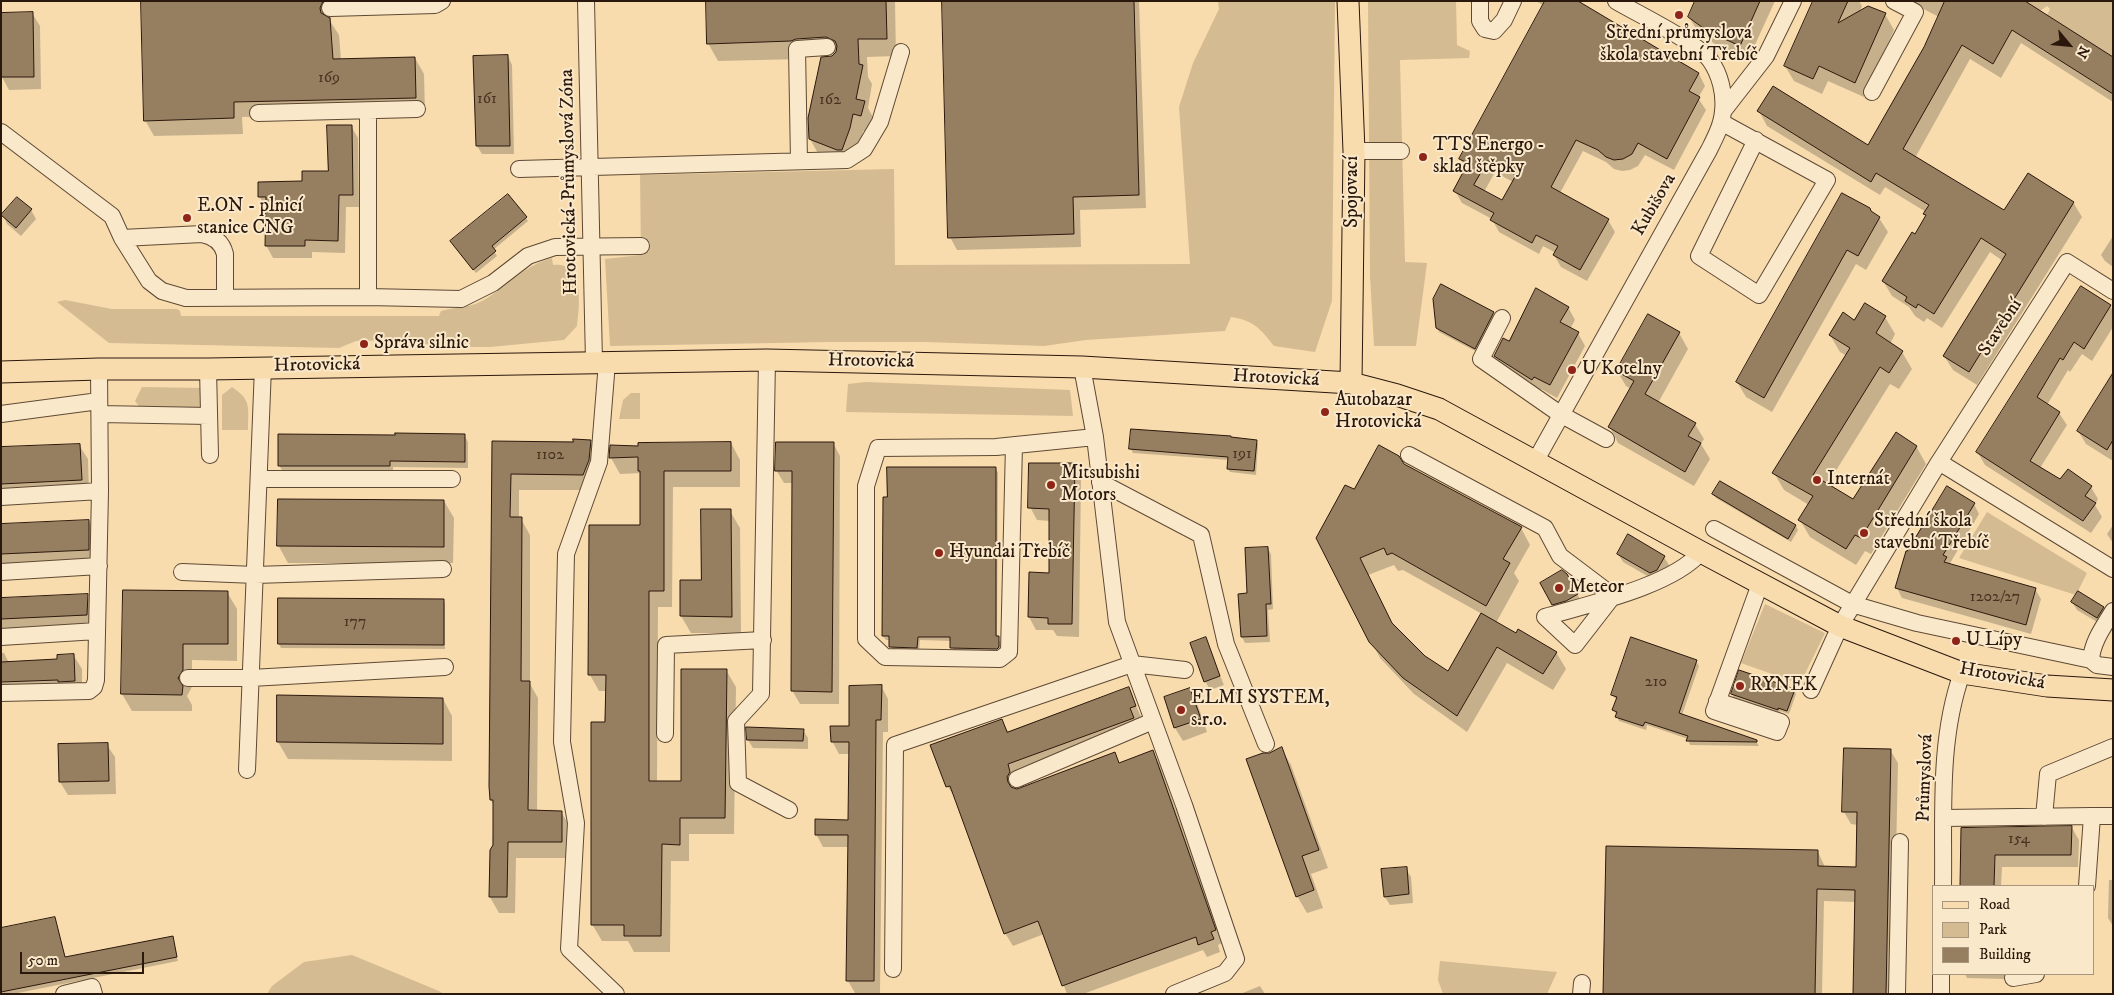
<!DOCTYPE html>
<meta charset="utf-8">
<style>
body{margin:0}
#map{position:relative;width:2114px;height:995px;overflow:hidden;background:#f8dcae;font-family:"IM FELL DW Pica",serif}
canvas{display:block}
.frame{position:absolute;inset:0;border:2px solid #2b180c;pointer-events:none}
.legend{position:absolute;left:1932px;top:885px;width:162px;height:90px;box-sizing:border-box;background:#fae8ca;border:1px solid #a7957e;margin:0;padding:6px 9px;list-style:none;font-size:15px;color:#2b180c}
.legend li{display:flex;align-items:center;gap:10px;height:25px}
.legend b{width:25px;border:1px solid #a7957e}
.north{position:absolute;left:2044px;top:20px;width:50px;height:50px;-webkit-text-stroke:4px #fae8ca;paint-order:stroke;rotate:118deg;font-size:14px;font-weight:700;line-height:20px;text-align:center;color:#2b180c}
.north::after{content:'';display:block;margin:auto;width:18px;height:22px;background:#2b180c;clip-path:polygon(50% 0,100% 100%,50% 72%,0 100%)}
.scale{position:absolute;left:20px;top:952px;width:124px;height:22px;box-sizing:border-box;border:2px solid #2b180c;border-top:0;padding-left:6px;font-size:15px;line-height:18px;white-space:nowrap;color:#2b180c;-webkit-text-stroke:4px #fae8ca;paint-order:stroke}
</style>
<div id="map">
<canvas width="2114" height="995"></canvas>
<div class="frame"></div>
<ul class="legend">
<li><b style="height:6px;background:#f8dcae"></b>Road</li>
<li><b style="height:14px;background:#d5bb92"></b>Park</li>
<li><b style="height:14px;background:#967e60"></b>Building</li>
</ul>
<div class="north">N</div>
<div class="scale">50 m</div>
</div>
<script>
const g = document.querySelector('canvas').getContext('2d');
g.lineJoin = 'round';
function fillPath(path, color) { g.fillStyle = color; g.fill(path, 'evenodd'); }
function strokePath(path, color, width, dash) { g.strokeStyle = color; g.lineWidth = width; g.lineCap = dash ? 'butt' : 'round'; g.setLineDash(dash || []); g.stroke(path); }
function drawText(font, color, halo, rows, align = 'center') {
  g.font = font + ' "IM FELL DW Pica",serif'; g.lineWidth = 4; g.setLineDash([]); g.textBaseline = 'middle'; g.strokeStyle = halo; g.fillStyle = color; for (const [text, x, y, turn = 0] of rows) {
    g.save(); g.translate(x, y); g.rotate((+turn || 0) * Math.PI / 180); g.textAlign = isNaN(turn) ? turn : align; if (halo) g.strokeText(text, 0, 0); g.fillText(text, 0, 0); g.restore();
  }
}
fillPath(new Path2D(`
 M1218 1H1335L1332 301 1315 352 1274 346C1261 329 1253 320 1231 317L1225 331 1086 340 1044 346 925 342H828L610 346 605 259 641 255 640 175 894 169 895 265 1190 264 1179 107 1193 63 1219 9Z
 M1368 1H1456L1457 45 1470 51 1469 58 1400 60 1405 262 1427 263 1416 346H1374L1370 276Z
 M2025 1H2113V57L2047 15 2050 9 2047 6 2040 11Z
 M552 258 553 265C584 261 580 305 577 326L564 340 490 347H445L397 340 356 341 339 348 109 343 57 302 65 300 112 309H177L180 311 181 316H439L441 311C454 307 469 308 482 301 509 286 521 267 552 258Z
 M866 382 1070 390 1073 416 846 412 848 384Z
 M142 387 204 388 206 401 196 411 142 410 135 401Z
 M232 387C252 400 248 408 248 430H222V395Z
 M631 393H640V419H619L623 400Z
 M1987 512 2087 573 2076 595 1959 558Z
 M1765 604 1825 633 1800 684 1741 663Z
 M352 955 439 991 444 994H267L272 986 304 962Z
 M1440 961 1557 972 1547 994H1443L1438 980Z`), '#d5bb92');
fillPath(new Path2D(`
 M142 1H338L330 21 339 35 341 60 415 58 424 74 425 113 242 117 243 134 154 136 145 120Z
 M707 1H895L896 56 867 57 868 77 872 84 868 108 874 119 871 133 863 131 860 146 852 167 820 157 810 139 834 54 807 56 801 59 718 61 708 43Z
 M943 1H1139L1146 208 1080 210 1081 247 957 250 950 237Z
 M1536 1H1576L1699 74 1705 86 1698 98 1706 110 1674 170 1645 155 1638 166 1630 170 1622 171 1614 169 1606 162 1583 151 1560 193 1608 220 1615 232 1587 281 1561 267 1554 255 1556 253 1543 246 1539 254 1499 232 1492 219 1462 203 1455 191 1467 169 1460 159 1544 6ZM1495 172 1513 182 1502 201 1484 192Z
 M1696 1H1775L1748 60 1727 50 1726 52 1698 32 1689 17Z
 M1814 1H1859L1862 6 1859 13 1868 7 1885 14 1894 30 1864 97 1828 81 1822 94 1794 81 1785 66Z
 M1908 1H1992L2113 59V102L2021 43 2001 78 1970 59 1915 158 2005 212 2073 202 2082 217 1977 385 1953 370 1944 356 2003 261 1990 252 1942 328 1927 318 1924 322 1915 316 1909 307 1892 296 1883 281 1915 235 1926 217V212L1885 187 1880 195 1767 126 1759 111 1868 147 1925 47 1939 17Z
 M32 13 40 26 41 89 9 90 2 77Z
 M508 56 512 65 514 154H482L477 146 475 57Z
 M351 126 358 138 359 207H346L345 253 312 252V258H273L266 245 267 209 259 196 329 172Z
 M17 198 31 210 36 219 21 236 7 224 3 215Z
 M1871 213 1879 218 1888 232 1866 270 1856 264 1772 412 1746 397 1737 382Z
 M526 218 528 221 493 250 497 256 476 273 453 245Z
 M2113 236V267L2105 261 2101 255Z
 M2081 288 2110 306 2113 311V327L2092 361 2082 354 2070 372 2068 370 2047 405 2059 413 2067 425 2040 468 2061 481 2091 487 2098 499 2095 505 2102 517 2091 533 1985 465 1978 453Z
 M1866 305 1885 317 1895 334 1890 344 1902 352 1912 369 1899 389 1890 384 1827 485 1854 501 1916 446 1926 464 1871 554 1865 551 1856 565 1810 537 1800 520 1809 505 1784 490 1774 473 1847 356 1840 352 1830 335 1855 322Z
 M1568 307 1575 320 1570 329 1578 333 1585 346 1557 398 1541 389 1539 392 1503 369 1495 356Z
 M1493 313 1495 317 1477 352 1439 332 1437 328Z
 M1679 333 1688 349 1658 403 1695 424 1704 439 1701 444 1710 459 1694 486 1618 443 1610 427 1631 389 1626 386 1617 371Z
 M2113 376V461L2086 444 2078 431Z
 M464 435 468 442V468L393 467V472H283L279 465Z
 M590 441 599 457 592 490H519V519H521L530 535V684L538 698 537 812H561L571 828 570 858H516L515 913H499L490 897 494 806 491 800 493 443Z
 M1256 441 1258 444 1256 475 1230 472 1228 469 1229 460 1133 453 1131 449Z
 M731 443 740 460V487H673L672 607H658L657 782H682L726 670 736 687 734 834H689V861H671L670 952H634L628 941H602L592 924 606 691H599L590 675 641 526 642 473 620 474 611 458 640 447Z
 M833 443 840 456 839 704H800L792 690 793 483H784L776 470Z
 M79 445 88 459 89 493 1 498V449Z
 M1074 465 1081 477 1079 637 1057 636 1053 630H1036L1029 617 1050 574V521L1037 520 1030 507Z
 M1403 465 1521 528 1530 545 1514 573 1519 581 1496 623 1556 652 1566 669 1553 690 1507 663 1467 732 1414 694 1380 658 1318 538 1354 491ZM1394 565 1398 571 1403 570 1482 614 1448 673 1424 657 1394 627 1368 575Z
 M996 469 998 473 997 638 1000 642V652H954L951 641 920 640 919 651 892 650 890 640H886L883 636Z
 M1720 483 1796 526 1798 530 1791 542 1716 498 1713 494Z
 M444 501 454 518 453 563H288L278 545Z
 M1974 504 1979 514 1949 565 2035 589 2041 599 2031 634 1902 598 1897 588Z
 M730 511 740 528 741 633H691L681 616V581H702Z
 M89 521 99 538 98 567 1 571V525Z
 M2113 525V543L2107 534Z
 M1268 549 1271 554 1273 609 1268 610 1270 642 1245 643 1242 637Z
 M1618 554 1664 557 1669 565 1661 578 1656 581 1623 562Z
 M1566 574 1582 603 1558 612 1542 583Z
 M227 592 237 609V661L192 660V687L187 696 192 705V711H132L122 694Z
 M87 596 94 608V627L1 632V600Z
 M443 600 445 604V649L281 648 279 644Z
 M2072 602 2103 608 2108 616 2102 625 2077 610Z
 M1205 639 1224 685 1210 690 1205 681Z
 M1 653H4L9 663 59 661 74 656 82 669V695L1 696Z
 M1696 661 1699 666 1682 715 1756 741 1759 746 1690 745 1688 739 1647 725 1646 730 1619 721 1614 710 1617 700 1612 695Z
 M881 686 888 699V732H883L880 993H855L848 981 849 847H823L816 834 849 821 850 754H839L832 741 850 728Z
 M1128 688 1142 719 1017 786 1014 790 1017 791 1115 754 1120 764 1153 752 1160 765 1222 943 1218 945 1220 952 1207 957 1203 950 1083 994H1067L1044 934 1013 946 1005 933 956 799 948 787 932 746 1002 720 1009 733Z
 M1190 690 1197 703 1207 732 1183 741 1175 728 1165 698Z
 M1794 690 1796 694 1789 714 1780 711V713L1734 698 1732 694Z
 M443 699 452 716V761L288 759 278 742Z
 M803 730 808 738V749L753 748 748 740Z
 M107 745 115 757 116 794 68 795 60 782Z
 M1281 748 1291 765 1328 868 1311 874 1323 908 1307 913 1297 896 1270 755Z
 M1890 750 1898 763 1893 994H1854L1856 902 1824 901 1822 994H1604L1818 852 1825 867 1857 868 1858 825 1851 824 1844 812Z
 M2072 828 2079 840 2078 867H2002L2001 886H1961L1962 829Z
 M1406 869 1411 877 1413 903 1390 905 1385 897Z
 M2109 880H2113V926L2108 918Z
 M55 919 66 959 172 938 178 961 13 994H1V930Z
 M1965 974H2005V979L1967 978Z
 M1260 986 1265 994H1240Z`), '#0003');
const building = new Path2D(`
 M141 1H323L320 8 321 13 330 18 333 59 415 57 416 98 234 102V118L144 121Z
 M706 1H886L887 39H858L859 64 863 65 856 99 865 101 861 116 853 114 850 128 842 150H837L809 139 808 118 821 57 832 56 836 52 837 46 835 41 826 37 796 39 791 41 707 44Z
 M942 1H1134L1139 195 1073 197 1074 234 948 238Z
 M1545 1H1578L1699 73 1689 91 1700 97 1667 159 1638 143 1632 154 1623 159 1614 160 1606 157 1598 150 1576 140 1551 187 1609 219 1580 270 1553 255 1558 246 1536 235 1532 243 1490 220 1494 213 1453 191 1468 163 1459 159ZM1488 161 1516 175 1502 200 1474 185Z
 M1695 1H1760L1740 46 1718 36 1717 38 1688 17Z
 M1813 1H1848L1838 23 1868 6 1886 13 1855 83 1819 66 1813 79 1784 66Z
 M1945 1H2025L2113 57V94L2012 30 1993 64 1962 45 1903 149 2004 210 2028 173 2074 202 1969 372 1943 356 2006 254 1981 238 1934 314 1918 304 1916 308 1905 301 1907 297 1882 281 1912 232 1915 234 1926 215 1923 214 1929 205 1876 173 1871 182 1757 111 1773 86 1868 145 1924 47Z
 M33 12 34 77H1V13Z
 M508 55 510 146H476L473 56Z
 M327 125H352L353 195H339L338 241 305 240V246H265L266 197H258V182L302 181V171H328Z
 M1842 193 1870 208 1871 211 1880 217 1858 256 1847 250 1764 398 1736 382Z
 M508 194 527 217 492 246 496 251 473 270 450 241Z
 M17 197 32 209 16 228 1 215Z
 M1441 284 1494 312 1475 349 1436 328 1433 299Z
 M2081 286 2111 305 2084 349 2074 342 2063 360 2060 358 2037 397 2060 412 2030 461 2060 479 2068 469 2092 486 2085 496 2096 503 2083 521 1976 452Z
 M1536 288 1569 307 1560 322 1579 332 1550 385 1534 377 1532 380 1494 356 1503 338 1509 341Z
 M1865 303 1886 316 1876 333 1903 351 1889 373 1880 367 1813 475 1853 499 1896 432 1917 446 1861 538 1855 535 1846 549 1798 520 1813 496 1772 473 1850 348 1829 335 1843 312 1854 320Z
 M1648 314 1680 332 1645 394 1696 423 1688 436 1701 443 1685 472 1608 427 1634 381 1616 371Z
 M2113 373V440L2107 450 2077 431Z
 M1131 429 1231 436V437L1257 440 1254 471 1227 469 1228 457 1129 449Z
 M395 433 465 434V462L390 461V466H278V434L395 435Z
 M573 439 591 440 589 460 583 475 511 474 510 517H522L521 681H530L528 810 562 811V842H508L507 897H489L490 850 493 845V800H490L489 786 492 441 573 442Z
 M731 442V471H664V591H649V781H681V669H727L725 818H680V845L662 844 661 936H624V925H591V722H605L606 675H588L589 525H640V471H638V457L609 458 610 445 638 446V443Z
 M776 442H834L832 692 791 691 792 471H775Z
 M80 444 82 480 1 484V447Z
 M1379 445 1399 456 1404 464 1522 527 1503 559 1510 563 1486 606 1392 553 1387 555 1384 548 1360 558 1392 623 1425 656 1448 671 1481 613 1516 633 1518 629 1557 652 1543 674 1497 647 1457 716 1403 678 1369 642 1316 538 1345 485 1354 489Z
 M1029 463H1075L1072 624H1048V618L1028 617 1029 572 1049 573V509L1028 508Z
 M887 467H996V636H999V647L997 649 950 648V637H918L917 648 889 647V636H882L883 497H887Z
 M1720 481 1796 525 1788 539 1712 494Z
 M1947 486 1975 503 1943 555 1947 557 1944 562 2036 588 2026 625 1895 588 1906 551H1907Z
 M278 499 444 500V547L277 546Z
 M701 509H731L732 617 680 616V580H701Z
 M89 520V550L1 554V524Z
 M1628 534 1665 556 1657 570 1650 573 1617 554Z
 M1268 547 1271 604H1266L1267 636 1241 637 1238 594 1247 593 1245 548Z
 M1562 570 1567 574 1578 594 1566 601 1552 605 1540 583Z
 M123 590 228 591V644H183V670L178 678 183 686 182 695 121 694Z
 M2078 591 2104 607 2097 618 2071 602Z
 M88 594 87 615 1 619V598Z
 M278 598 444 599V645L278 644Z
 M1206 637 1220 676 1204 682 1190 643Z
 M1631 637 1697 660 1679 713 1757 740V742L1686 741 1688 736 1645 722 1643 726 1615 717 1617 712 1612 710 1617 697 1611 695Z
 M74 654 75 681 58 682V680L1 682V662L57 659V655Z
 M1739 670 1795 689 1787 711 1778 708V710L1731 694Z
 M882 685 881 720H876L874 981H846L848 835H815V819L848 820 849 742H831L830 726H849V686Z
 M1129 687 1136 706 1130 708 1134 718 1008 764 1010 772 1007 777 1008 782 1011 787 1017 789 1115 752 1119 763 1153 750 1216 930 1211 932 1214 939 1198 945 1196 937 1062 986 1038 921 1004 934 950 786 946 787 930 745 1002 719 1007 732Z
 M1190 688 1201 719 1174 728 1164 697Z
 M277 695 443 698V744L277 742Z
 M746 727 804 729 803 741 747 740Z
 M108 743 109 781 59 782 58 744Z
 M1282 747 1319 850 1302 856 1314 890 1296 897 1246 759 1263 753H1269Z
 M1844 748 1891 749 1886 994H1853L1855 890 1817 889 1815 994H1603L1606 846 1818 850V866L1856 867 1857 812H1842Z
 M2072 826 2071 855H1995L1994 886H1960L1961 828Z
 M1407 867 1409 894 1384 897 1381 869Z
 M55 917 65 957 173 936 177 957 1 992V928Z`);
fillPath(building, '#967e60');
strokePath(building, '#2b180c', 1);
const minor = new Path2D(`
 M586 1 594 362
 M1480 1V21L1485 29 1494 31 1504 20 1513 1
 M330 8 435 5 442 1
 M1872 92 1915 12 1894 1
 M1724 110 1766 56 1793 1
 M368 111V297
 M258 113 417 109
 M1721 122 1827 180 1759 295 1699 256 1756 140
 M1 132 112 216 122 238 149 281 162 291 186 298 368 297 461 299 493 283 528 256 555 247 641 246
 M1354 151H1401
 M799 161 797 49 827 47
 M519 169 847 160 864 149 880 122 901 52
 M122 238 202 234C214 236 222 242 225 254V298
 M1502 318 1481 359 1560 414 1606 439
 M767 360 761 694 736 721 738 783 789 810
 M607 362 599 462 566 554 562 742 576 823 569 949 616 994
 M1082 367 1095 437 1117 622 1184 805 1236 959 1225 973 1174 994
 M208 369 210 455
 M1 414 99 401
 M100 414 209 416
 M1014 445 1009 652 1000 659 885 657 866 639V486L878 448 996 447 1095 437
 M1409 455 1545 528 1560 556 1613 596
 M1536 460 1709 150C1715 138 1722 125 1723 111 1725 94 1720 74 1710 60 1696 42 1638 14 1616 1
 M1939 462 2113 569
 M259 479H452
 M1100 482 1201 535 1226 644 1266 744
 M1 497 100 491
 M1714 529 1852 604 1917 623 2091 660
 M1 572 99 566
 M182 572 255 575 443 569
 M1613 596 1575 645 1545 617C1589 604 1672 586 1701 552
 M2113 611C2104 626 2092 642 2091 660L2097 665 2113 667
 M1 637 97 631
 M188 678H251L445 667
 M1811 690 1840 626 1939 462 2067 262 2113 291
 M1 693 89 691 94 687 96 680 100 491 99 369
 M1717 701 1781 722 1777 732 1714 711C1728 672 1742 633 1756 595L1760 584
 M665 734 666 645 763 640
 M247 770 263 367
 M1017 779 1153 721
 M2092 816H2113
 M2044 817 2048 774 2113 747
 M1944 818 2092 816 2087 886
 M1943 886C1944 815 1938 740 1962 673
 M893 969 895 745 1132 664 1185 670
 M2013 978 2036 974
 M64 994 92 987 94 994
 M1581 994 1582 983
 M1897 994 1900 842
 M1941 994V974`);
const major = new Path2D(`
 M1348 1 1354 151 1351 383
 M1 372 99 369H208L767 360 1082 367 1351 383 1397 395 1439 409 1701 552 1840 626 1962 673 2047 686 2113 690`);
strokePath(minor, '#5e4934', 18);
strokePath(major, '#2b180c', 23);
strokePath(minor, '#fae8ca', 16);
strokePath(major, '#f8dcae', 21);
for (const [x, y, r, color] of [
 [1679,15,5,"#8f2418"],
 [1423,157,5,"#8f2418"],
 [187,218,5,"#8f2418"],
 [364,344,5,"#8f2418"],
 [1572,370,5,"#8f2418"],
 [1325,412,5,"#8f2418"],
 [1817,480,5,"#8f2418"],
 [1051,485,5,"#8f2418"],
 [1864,533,5,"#8f2418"],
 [939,553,5,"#8f2418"],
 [1559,588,5,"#8f2418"],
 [1956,641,5,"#8f2418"],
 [1740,686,5,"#8f2418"],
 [1181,710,5,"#8f2418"]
]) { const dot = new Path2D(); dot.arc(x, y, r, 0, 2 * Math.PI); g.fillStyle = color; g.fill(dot); strokePath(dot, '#fae8ca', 2); }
drawText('16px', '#463221', null, [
 ["169",329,79],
 ["161",487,100],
 ["162",830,101],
 ["191",1242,455],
 ["1102",550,456],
 ["1202/27",1995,598],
 ["177",355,623],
 ["210",1656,683],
 ["154",2019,840]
]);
drawText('19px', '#2b180c', '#fae8ca', [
 ["Střední průmyslová",1679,34,"center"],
 ["škola stavební Třebíč",1679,56,"center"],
 ["TTS Energo -",1433,146],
 ["sklad štěpky",1433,168],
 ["E.ON - plnicí",197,207],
 ["stanice CNG",197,229],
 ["Správa silnic",374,344],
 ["U Kotelny",1582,370],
 ["Autobazar",1335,401],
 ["Hrotovická",1335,423],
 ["Mitsubishi",1061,474],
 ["Motors",1061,496],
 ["Internát",1827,480],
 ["Střední škola",1874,522],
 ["stavební Třebíč",1874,544],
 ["Hyundai Třebíč",949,553],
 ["Meteor",1569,588],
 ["U Lípy",1966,641],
 ["RYNEK",1750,686],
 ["ELMI SYSTEM,",1191,699],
 ["s.r.o.",1191,721]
], 'left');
drawText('19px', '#2b180c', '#fae8ca', [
 ["Hrotovická-Průmyslová Zóna",570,182,-91],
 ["Spojovací",1353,192,-90],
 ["Kubišova",1655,205,-60],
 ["Stavební",2001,328,-57],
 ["Hrotovická",871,362,1],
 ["Hrotovická",317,366,-1],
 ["Hrotovická",1276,379,3],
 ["Hrotovická",2002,677,10],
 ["Průmyslová",1926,778,-88]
]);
</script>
